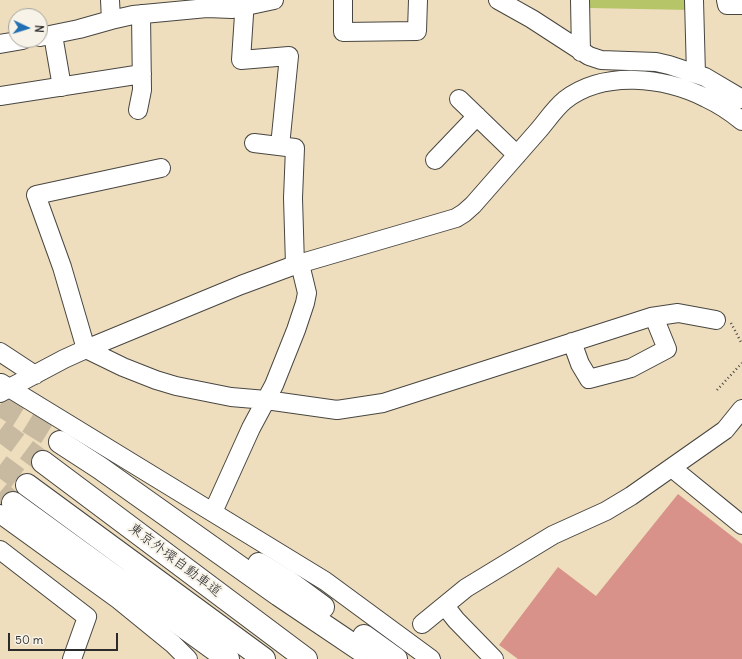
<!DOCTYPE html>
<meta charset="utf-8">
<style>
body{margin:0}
#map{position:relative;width:742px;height:659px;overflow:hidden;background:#eedebd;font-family:Delius,sans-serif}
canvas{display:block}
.north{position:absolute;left:8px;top:8px;width:40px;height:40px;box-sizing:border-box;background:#f7f3e8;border:1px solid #a5a39c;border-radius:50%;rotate:94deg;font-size:11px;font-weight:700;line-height:16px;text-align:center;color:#2b2b2b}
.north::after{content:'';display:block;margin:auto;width:14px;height:18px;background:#1f6fb2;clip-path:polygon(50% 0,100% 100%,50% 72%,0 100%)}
.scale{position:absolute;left:8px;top:633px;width:110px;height:18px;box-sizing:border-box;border:2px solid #2b2b2b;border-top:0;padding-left:5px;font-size:12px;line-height:14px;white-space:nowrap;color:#2b2b2b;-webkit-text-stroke:3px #f7f3e8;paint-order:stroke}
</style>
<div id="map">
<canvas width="742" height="659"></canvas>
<div class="north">N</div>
<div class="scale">50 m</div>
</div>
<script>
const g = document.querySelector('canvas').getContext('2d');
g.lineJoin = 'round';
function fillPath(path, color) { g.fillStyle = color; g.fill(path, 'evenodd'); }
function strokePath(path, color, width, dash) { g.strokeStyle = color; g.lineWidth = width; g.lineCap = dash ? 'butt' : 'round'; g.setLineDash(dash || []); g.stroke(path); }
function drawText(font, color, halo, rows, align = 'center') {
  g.font = font + ' Delius,"Klee One",sans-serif'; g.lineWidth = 4; g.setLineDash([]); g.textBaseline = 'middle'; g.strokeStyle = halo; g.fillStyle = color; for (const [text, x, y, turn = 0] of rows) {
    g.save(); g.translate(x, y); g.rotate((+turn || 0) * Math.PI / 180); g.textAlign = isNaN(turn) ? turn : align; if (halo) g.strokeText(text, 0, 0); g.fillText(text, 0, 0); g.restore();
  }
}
fillPath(new Path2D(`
 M590 0H690V10L590 8Z`), '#b6c568');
fillPath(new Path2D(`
 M678 494 742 544V659H518L499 645 558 567 596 596Z`), '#d99289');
strokePath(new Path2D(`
 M0 405 60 442
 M0 430 43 462
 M0 465 27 485
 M0 492 13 503`), '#c7baa0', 22, [22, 11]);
const minor = new Path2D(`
 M110 0 111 20
 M245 0 241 60 289 56 280 146
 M343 0V32L417 31 418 0
 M498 0 532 19 589 56 601 60 656 62 669 65 705 77 742 99
 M580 0 581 52
 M694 0 696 74
 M726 0 727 5H742
 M53 35 62 87
 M40 37 79 29 111 20 133 15 207 8 232 9 274 0
 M0 44 23 40
 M0 96 142 74
 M459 99 517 155
 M138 110 142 90 141 14
 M254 143 295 148 293 198 295 265
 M435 160 477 116
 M161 168 36 195 62 267 86 349 123 367 156 380 176 386 231 397 266 400 337 410 383 403 651 317 678 313 716 320
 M572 342 580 364 589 379 631 368 667 349 654 317
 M0 352 35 375
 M1 383 325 581 431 659
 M0 393 64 359 86 349 241 285 295 265 456 218 464 213 473 205C494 181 515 157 537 132 546 122 554 109 565 100 604 70 664 77 706 98 719 104 731 112 742 121
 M672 468 742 525
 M213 512 251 428 274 385 296 330 305 303 307 293 300 264
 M0 514 119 600 173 644 188 659
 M0 550 87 617 72 659
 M445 606 456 620 494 659
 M422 624 466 588 553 535 606 511 631 496 725 430 742 409`);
const highway = new Path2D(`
 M60 442 100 468 279 595 374 659
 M43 462 306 659
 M27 485 264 659
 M13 503 228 659
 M259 564 289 582 323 607
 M364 636 396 659`);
strokePath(minor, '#484641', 20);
strokePath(highway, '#484641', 24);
strokePath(new Path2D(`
 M731 323 742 344
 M717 390 742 363`), '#484641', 2.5, [1, 3]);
strokePath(minor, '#fff', 18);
strokePath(highway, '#fff', 22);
drawText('14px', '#2b2b2b', '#f7f3e8', [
 ["東京外環自動車道",175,560,37]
]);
</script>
